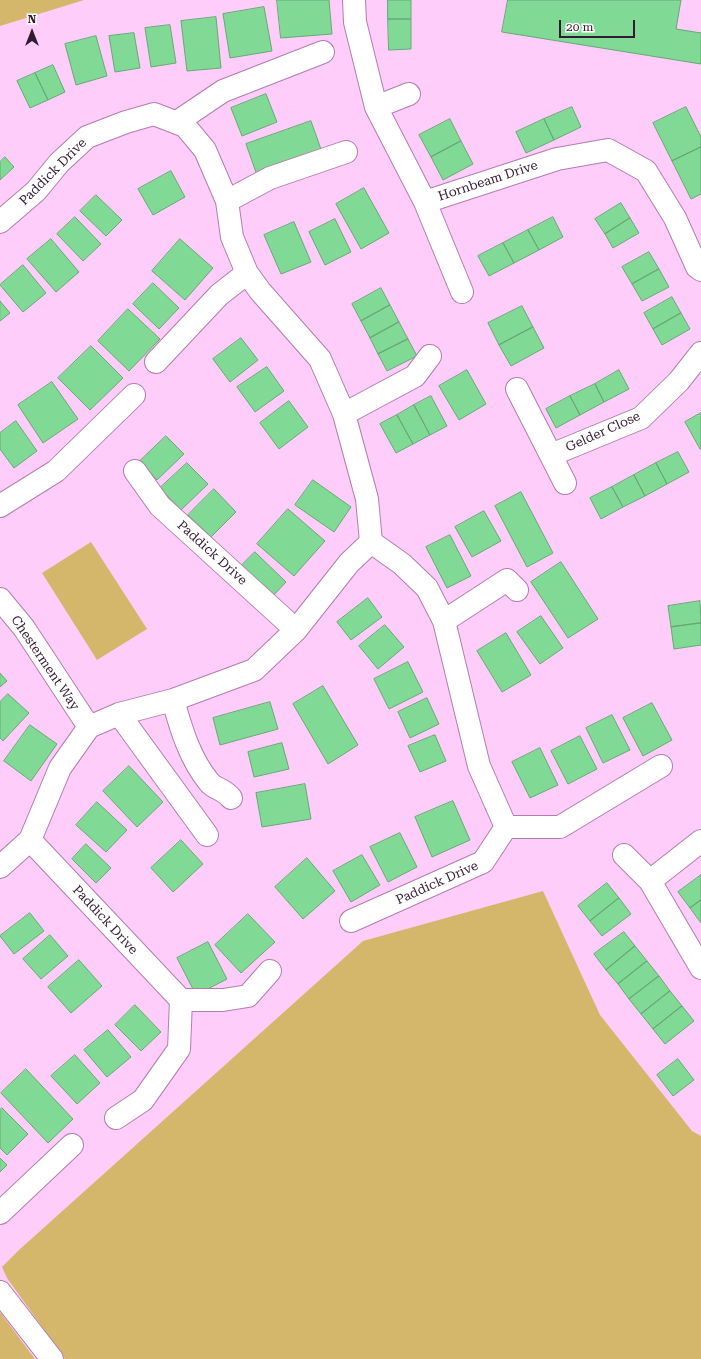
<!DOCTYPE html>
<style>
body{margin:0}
#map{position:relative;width:701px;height:1359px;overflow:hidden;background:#fecdf9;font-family:"Roboto Serif",serif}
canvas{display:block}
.north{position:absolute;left:12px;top:12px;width:40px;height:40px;-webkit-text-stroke:3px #fff;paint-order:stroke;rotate:0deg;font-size:11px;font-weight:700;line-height:16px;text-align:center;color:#321b30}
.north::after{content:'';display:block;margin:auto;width:14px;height:18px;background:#321b30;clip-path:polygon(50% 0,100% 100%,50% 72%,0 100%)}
.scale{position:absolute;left:559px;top:20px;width:76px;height:18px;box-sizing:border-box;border:2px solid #321b30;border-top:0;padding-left:5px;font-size:12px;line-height:14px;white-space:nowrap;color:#321b30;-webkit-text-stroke:3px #fff;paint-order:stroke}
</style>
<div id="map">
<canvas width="701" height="1359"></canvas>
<div class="north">N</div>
<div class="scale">20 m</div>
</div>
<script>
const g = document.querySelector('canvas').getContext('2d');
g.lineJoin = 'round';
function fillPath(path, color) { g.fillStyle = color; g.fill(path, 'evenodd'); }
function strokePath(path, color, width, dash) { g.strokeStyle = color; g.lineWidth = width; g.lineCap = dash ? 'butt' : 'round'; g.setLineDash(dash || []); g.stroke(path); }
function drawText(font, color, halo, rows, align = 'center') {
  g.font = font + ' "Roboto Serif",serif'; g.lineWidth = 3; g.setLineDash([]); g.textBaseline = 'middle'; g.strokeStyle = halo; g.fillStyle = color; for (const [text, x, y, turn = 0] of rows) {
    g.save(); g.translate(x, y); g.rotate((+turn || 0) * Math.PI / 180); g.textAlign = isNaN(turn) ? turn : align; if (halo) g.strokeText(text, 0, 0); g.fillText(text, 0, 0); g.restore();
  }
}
fillPath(new Path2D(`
 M0 0H84L0 26Z
 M91 542 147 629 97 660 42 573Z
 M543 891 600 1015 692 1131 701 1136V1359H65L7 1278 2 1267 19 1250 363 941Z
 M0 1312 35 1359H0Z`), '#d4b76a');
const building = new Path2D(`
 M277 0H329L332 34 281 38Z
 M388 0H411V19H388Z
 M508 0H681L676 29 701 33V64L502 32Z
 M264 7 272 51 230 58 223 14Z
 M216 17 221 68 187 71 181 21Z
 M388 19H411V49L389 50Z
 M170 25 176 63 151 67 145 28Z
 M134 33 140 68 115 72 109 36Z
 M96 36 107 76 76 85 65 44Z
 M53 65 65 92 48 100 35 73Z
 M35 73 48 100 30 108 17 81Z
 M266 94 277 122 242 136 231 108Z
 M572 107 581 127 554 140 544 119Z
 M686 107 701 137V147L672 161 653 123Z
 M450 119 461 141 431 157 419 135Z
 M544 119 554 140 526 153 516 132Z
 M311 121 323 155 258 178 246 144Z
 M461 141 473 164 443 180 431 157Z
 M701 147V194L691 199 672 161Z
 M5 157 14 167 0 180V162Z
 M171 171 185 197 153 215 138 189Z
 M364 188 389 233 361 249 336 204Z
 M96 195 122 220 106 236 80 211Z
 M621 203 630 218 605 234 595 219Z
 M75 217 101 244 83 261 57 234Z
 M553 217 563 237 539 250 528 230Z
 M630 218 639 233 613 248 605 234Z
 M335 219 351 252 325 265 309 232Z
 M294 222 311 262 281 274 264 235Z
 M528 230 539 250 514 263 503 243Z
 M51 239 79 272 56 292 27 259Z
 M180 239 213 268 185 300 152 271Z
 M503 243 514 263 489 276 478 256Z
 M649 252 659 269 632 284 622 267Z
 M23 265 46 293 23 312 0 285Z
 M659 269 669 287 642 301 632 284Z
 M153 283 179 308 159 329 133 304Z
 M381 288 390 305 361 321 352 304Z
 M672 297 681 313 653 329 644 313Z
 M0 301 10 313 0 321Z
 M390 305 399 322 370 338 361 321Z
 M522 306 533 327 499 345 488 323Z
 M128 309 160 339 129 371 98 341Z
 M681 313 690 329 662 345 653 329Z
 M399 322 408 339 378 354 370 338Z
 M533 327 544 348 511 366 499 345Z
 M241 338 258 360 230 382 213 359Z
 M408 339 417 356 387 371 378 354Z
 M91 346 123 378 90 410 58 378Z
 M267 367 284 391 255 412 237 387Z
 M467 370 486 404 459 420 439 386Z
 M619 370 629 389 604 402 595 384Z
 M52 382 78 419 43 443 18 405Z
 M595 384 604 402 580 415 570 396Z
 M431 396 447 426 430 435 414 405Z
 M570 396 580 415 556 428 546 409Z
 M289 401 308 427 279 449 260 423Z
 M414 405 430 435 413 444 397 415Z
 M701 413V449H700L685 422Z
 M397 415 413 444 396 453 380 424Z
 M16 421 37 451 14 468 0 449V433Z
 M166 436 184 454 157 480 140 461Z
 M678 452 689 472 667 484 656 463Z
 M187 463 208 484 181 510 160 488Z
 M656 463 667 484 645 496 634 475Z
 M634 475 645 496 623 507 612 487Z
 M313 480 351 507 334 532 295 505Z
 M612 487 623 507 601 519 590 498Z
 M214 489 236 512 211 537 188 515Z
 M521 492 553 553 527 567 495 506Z
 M288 509 325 541 294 576 257 544Z
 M484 511 501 541 472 557 455 527Z
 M450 535 471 576 447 588 426 547Z
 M255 552 286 582 271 598 239 568Z
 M561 562 598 619 568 638 531 582Z
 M368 598 382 617 351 640 337 622Z
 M700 601 701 623 671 627 668 606Z
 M541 616 563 648 540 664 517 632Z
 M701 623V645L674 649 671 627Z
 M385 625 404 647 378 669 359 646Z
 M506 633 531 675 502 692 477 651Z
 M408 662 423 692 389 709 374 679Z
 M0 673 7 681 0 687Z
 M323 686 358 745 328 764 293 704Z
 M8 694 29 713 3 741 0 738V702Z
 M427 698 439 724 410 738 398 712Z
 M270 702 278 729 220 745 213 718Z
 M652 703 672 740 643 756 623 718Z
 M612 715 630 750 603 763 586 728Z
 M30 725 57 744 31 781 4 761Z
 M435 735 446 761 420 772 408 746Z
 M580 736 597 769 568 784 551 751Z
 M282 743 289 769 254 777 248 752Z
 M540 748 558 785 530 798 512 762Z
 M129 766 163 802 137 827 103 791Z
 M305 784 311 819 262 827 256 793Z
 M453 801 470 840 432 857 415 817Z
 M97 802 127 830 106 852 76 825Z
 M400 833 417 867 388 882 370 847Z
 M181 840 203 864 173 892 151 868Z
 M86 844 111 868 96 883 72 859Z
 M362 855 380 885 351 902 333 871Z
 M307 858 335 891 303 919 275 887Z
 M701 875V900L690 908 678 892Z
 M607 883 619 898 590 921 578 906Z
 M619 898 631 914 602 936 590 921Z
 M701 900V923L690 908Z
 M30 913 44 931 14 954 0 936Z
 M248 914 275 942 241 973 215 945Z
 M624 932 635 946 606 970 594 954Z
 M50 935 68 956 41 979 23 959Z
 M208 942 227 979 196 995 177 958Z
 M635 946 647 961 618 984 606 970Z
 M79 960 102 986 71 1013 48 987Z
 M647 961 659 976 629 999 618 984Z
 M659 976 670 991 641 1014 629 999Z
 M670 991 682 1006 653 1029 641 1014Z
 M135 1005 161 1032 141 1051 115 1025Z
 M682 1006 694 1021 665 1044 653 1029Z
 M108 1030 131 1057 107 1077 84 1050Z
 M75 1055 100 1083 77 1104 51 1076Z
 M678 1059 694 1080 673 1096 657 1075Z
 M26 1069 73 1119 48 1143 1 1093Z
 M2 1108 28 1134 7 1155 0 1148V1110Z
 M0 1158 7 1165 0 1172Z`);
fillPath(building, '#80d994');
strokePath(building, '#68a876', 1);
const minor = new Path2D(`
 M354 0 355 22 376 107 425 202 462 292
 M376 107 409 94
 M177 122 223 91 323 52
 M227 201 270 178 346 152
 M425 202 557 159 608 150 646 171 675 218 697 267 701 270
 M0 222 36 191 59 163 87 137 126 122 154 114 185 126 205 150 227 201 232 237 247 273 260 291 320 359 344 414 367 499 371 542 349 563 296 630 254 670 173 700 119 714 89 727 60 768 30 840 0 867
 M156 362 219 295 247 273
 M517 389 565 483
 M344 414 415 376 430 356
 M551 455 641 418 679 381 701 353
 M135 471 160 506 296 630
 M0 506 56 471 134 395
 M371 542 402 564 427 588 444 621 479 766 506 827H560L661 766
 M0 599 24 628 89 727
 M444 621 507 580 517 590
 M173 700C181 729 190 759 209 782 214 789 223 788 231 798
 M119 714 207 835
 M30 840 181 1000H223L248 996 270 971
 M701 841 650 881 701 968
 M624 855 650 881
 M351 921 483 862 506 827
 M116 1118 143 1100 179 1049 181 1000
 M0 1213 72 1145
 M0 1292 52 1359`);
strokePath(minor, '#b57caf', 24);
strokePath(minor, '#fff', 22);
drawText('13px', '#321b30', '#fff', [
 ["Paddick Drive",53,172,-45],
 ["Hornbeam Drive",488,181,-18],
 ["Gelder Close",603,432,-24],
 ["Paddick Drive",212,553,42],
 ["Chesterment Way",45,663,56],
 ["Paddick Drive",437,883,-24],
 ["Paddick Drive",105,920,47]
]);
</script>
